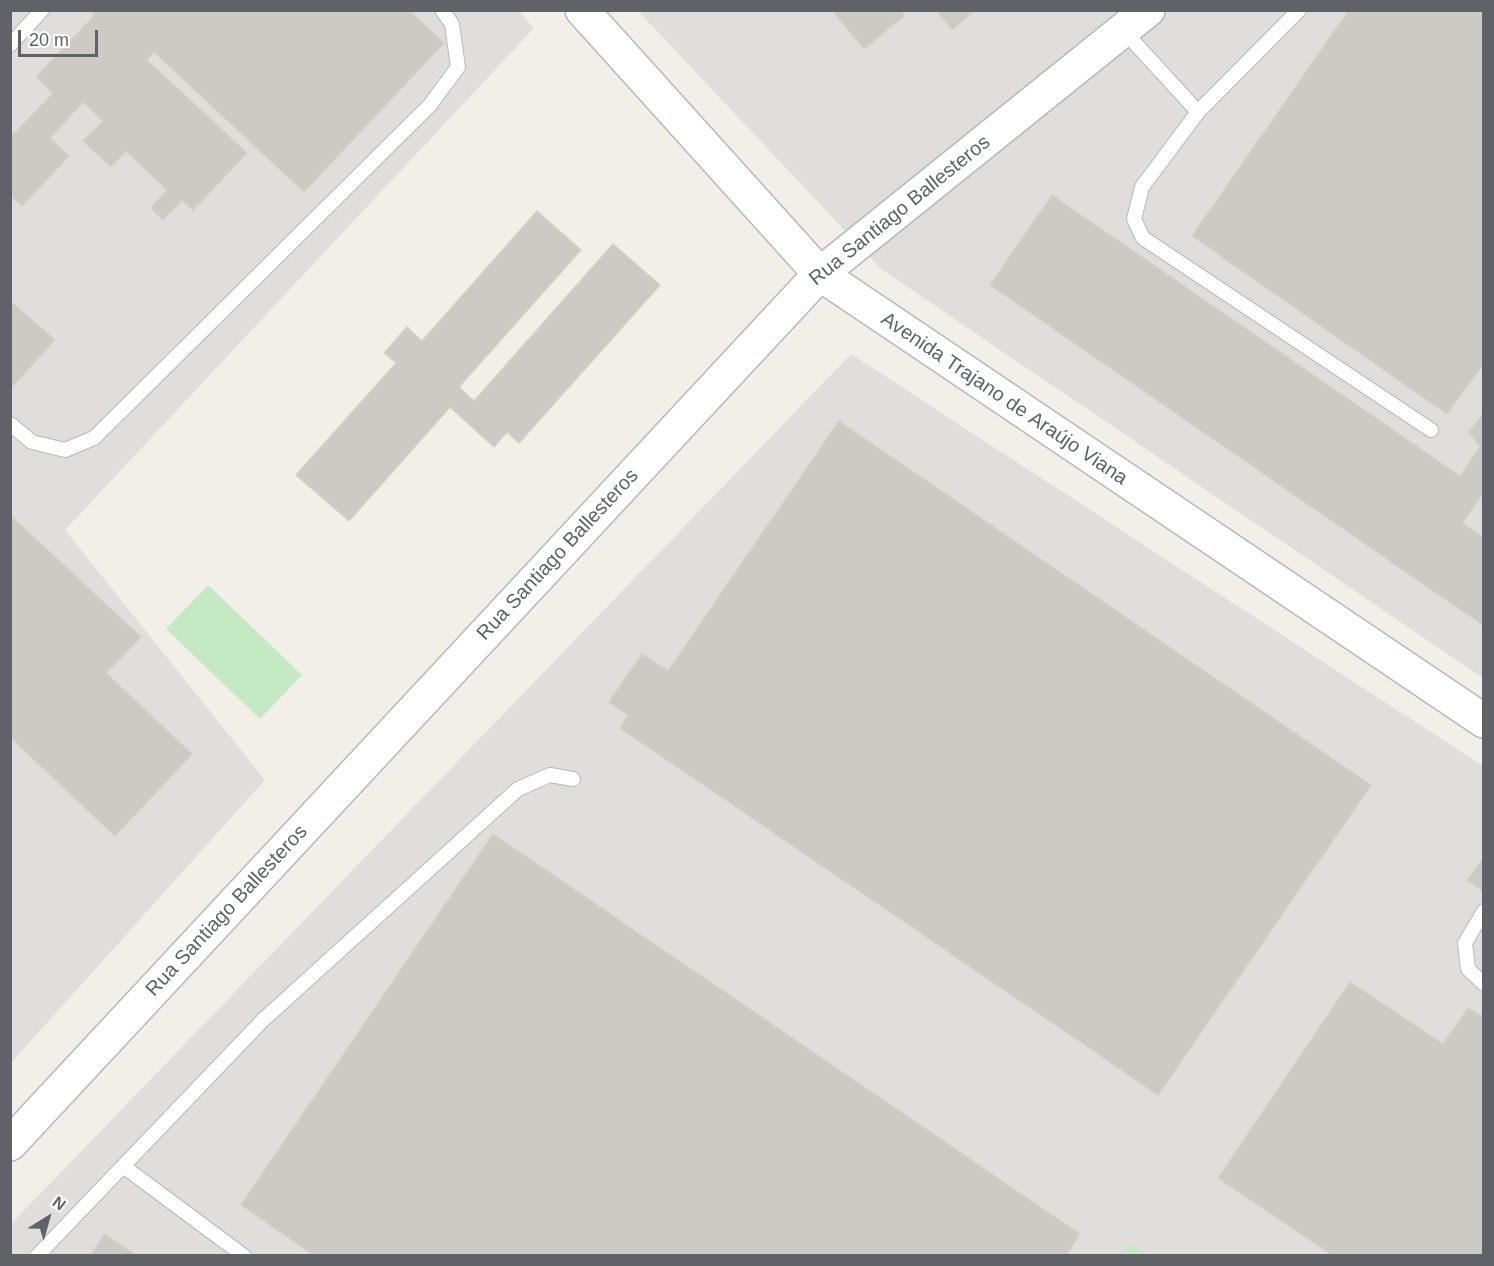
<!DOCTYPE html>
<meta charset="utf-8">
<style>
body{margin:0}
#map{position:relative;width:1494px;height:1266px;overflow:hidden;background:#f1efe8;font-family:Arial,sans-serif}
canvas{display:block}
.frame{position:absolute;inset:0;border:12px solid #5f6368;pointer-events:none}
.north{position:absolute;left:18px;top:1188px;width:60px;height:60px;-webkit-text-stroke:4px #fff;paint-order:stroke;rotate:37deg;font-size:16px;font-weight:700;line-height:24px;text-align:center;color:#5f6368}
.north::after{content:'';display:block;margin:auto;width:21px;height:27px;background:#5f6368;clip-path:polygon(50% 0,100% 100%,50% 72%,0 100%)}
.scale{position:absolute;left:18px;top:30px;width:80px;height:27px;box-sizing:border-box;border:3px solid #5f6368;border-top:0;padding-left:8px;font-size:18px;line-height:21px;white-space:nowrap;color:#5f6368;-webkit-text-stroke:4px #fff;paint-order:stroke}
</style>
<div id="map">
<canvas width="1494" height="1266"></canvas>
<div class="frame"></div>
<div class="north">N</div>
<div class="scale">20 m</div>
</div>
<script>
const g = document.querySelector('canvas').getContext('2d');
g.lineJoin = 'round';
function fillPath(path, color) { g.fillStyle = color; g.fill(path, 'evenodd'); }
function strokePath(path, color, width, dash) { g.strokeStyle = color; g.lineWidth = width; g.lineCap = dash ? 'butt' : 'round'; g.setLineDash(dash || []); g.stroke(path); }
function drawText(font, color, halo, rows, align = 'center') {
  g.font = font + ' Arial,sans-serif'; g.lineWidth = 4.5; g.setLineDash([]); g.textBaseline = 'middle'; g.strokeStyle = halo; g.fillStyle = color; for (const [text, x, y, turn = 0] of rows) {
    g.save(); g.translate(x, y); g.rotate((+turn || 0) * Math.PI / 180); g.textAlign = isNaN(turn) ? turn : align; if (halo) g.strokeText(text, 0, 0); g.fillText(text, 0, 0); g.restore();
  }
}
fillPath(new Path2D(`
 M11 11H519L534 28 65 530 265 780 11 1063Z
 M638 11H1483V678L881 269Z
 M851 354 1483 766V1255L11 1256 10 1225Z`), '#e0deda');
fillPath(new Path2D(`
 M208 585 302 675 260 719 166 629Z
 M1130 1245 1150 1255H1122Z`), '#c5e8c5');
const building = new Path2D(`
 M90 10H409L444 43 304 192 154 52 147 60 247 153 193 210 182 200 163 220 151 208 167 190 126 151 111 167 83 141 103 121 83 102 50 138 69 156 22 206 10 195V138L53 93 36 77 95 15Z
 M832 10H900L904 16 864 49Z
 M936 10H975L952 30Z
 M1349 10H1484V363L1447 414 1192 236Z
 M1052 195 1460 476 1480 447 1469 432 1484 412V492L1462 523 1484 538V626L990 285Z
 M537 211 581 250 459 387 474 401 613 244 660 285 519 443 507 432 494 447 450 407 349 521 296 475 396 363 384 353 407 327 422 341Z
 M10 301 55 340 10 389Z
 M839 421 1371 785 1158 1095 620 728 628 715 609 702 642 654 668 671Z
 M10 515 141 637 106 673 192 754 115 836 10 737V659L12 657 10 655Z
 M493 834 1080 1234 1066 1256H315L241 1205Z
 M1484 857V892L1467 880Z
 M1350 982 1443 1044 1468 1008 1484 1018V1256H1333L1218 1178Z
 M105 1234 137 1256H90Z`);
fillPath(building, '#cccac5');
strokePath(building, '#d6d1c6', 1.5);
const service = new Path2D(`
 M1299 10 1198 112 1142 187 1134 219 1143 238 1431 430
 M1123 30 1198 112
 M10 45 42 10
 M10 424 32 442 65 450 94 438 430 105 458 67 452 24 442 10
 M1484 911 1465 943 1468 969 1484 984
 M123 1166 244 1256
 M37 1256 263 1020 518 789 550 775 573 779`);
const tertiary = new Path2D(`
 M582 10 820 274 1484 721
 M10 1144 820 274 1148 10`);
strokePath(service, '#b5b8bc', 16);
strokePath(tertiary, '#b5b8bc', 36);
strokePath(service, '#fff', 14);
strokePath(tertiary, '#fff', 33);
drawText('20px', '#5f6368', '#fff', [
 ["Rua Santiago Ballesteros",900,211,-39],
 ["Avenida Trajano de Araújo Viana",1004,399,34],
 ["Rua Santiago Ballesteros",558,555,-47],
 ["Rua Santiago Ballesteros",227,911,-47]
]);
</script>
